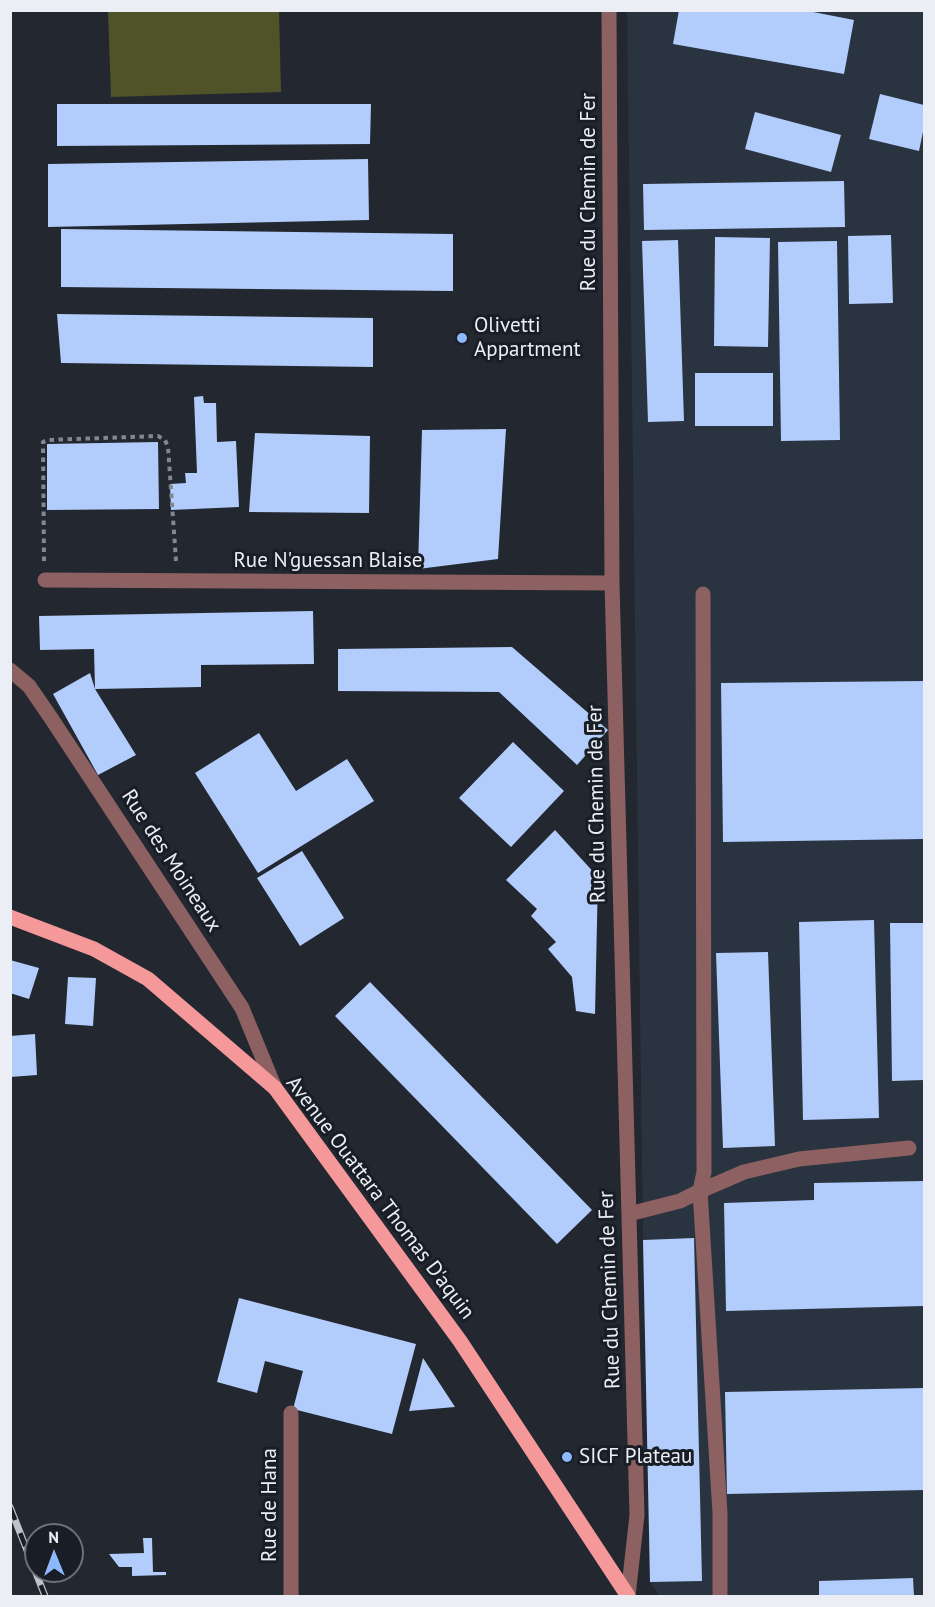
<!DOCTYPE html>
<style>
body{margin:0}
#map{position:relative;width:935px;height:1607px;overflow:hidden;background:#222730;font-family:"PT Sans",sans-serif}
canvas{display:block}
.frame{position:absolute;inset:0;border:12px solid #ebeef4;pointer-events:none}
.north{position:absolute;left:24px;top:1523px;width:60px;height:60px;box-sizing:border-box;background:#191e26;border:2px solid #6d7178;border-radius:50%;rotate:359deg;font-size:16px;font-weight:700;line-height:24px;text-align:center;color:#ebeef4}
.north::after{content:'';display:block;margin:auto;width:21px;height:27px;background:#8db9fc;clip-path:polygon(50% 0,100% 100%,50% 72%,0 100%)}
</style>
<div id="map">
<canvas width="935" height="1607"></canvas>
<div class="frame"></div>
<div class="north">N</div>
</div>
<script>
const g = document.querySelector('canvas').getContext('2d');
g.lineJoin = 'round';
function fillPath(path, color) { g.fillStyle = color; g.fill(path, 'evenodd'); }
function strokePath(path, color, width, dash) { g.strokeStyle = color; g.lineWidth = width; g.lineCap = dash ? 'butt' : 'round'; g.setLineDash(dash || []); g.stroke(path); }
function drawText(font, color, halo, rows, align = 'center') {
  g.font = font + ' "PT Sans",sans-serif'; g.lineWidth = 6; g.setLineDash([]); g.textBaseline = 'middle'; g.strokeStyle = halo; g.fillStyle = color; for (const [text, x, y, turn = 0] of rows) {
    g.save(); g.translate(x, y); g.rotate((+turn || 0) * Math.PI / 180); g.textAlign = isNaN(turn) ? turn : align; if (halo) g.strokeText(text, 0, 0); g.fillText(text, 0, 0); g.restore();
  }
}
fillPath(new Path2D(`
 M627 11H924V1596H660L650 1582 643 1240Z`), '#2a3340');
fillPath(new Path2D(`
 M108 11H279L281 92 111 97Z`), '#4f5327');
fillPath(new Path2D(`
 M679 10H803L854 20 844 74 673 44Z
 M880 94 924 105V127L919 151 869 139Z
 M57 104H371L370 144 57 146Z
 M755 112 841 135 831 172 745 149Z
 M368 159 369 220 48 227V164Z
 M844 181 845 227 644 230 643 184Z
 M61 229 453 234V291L61 287Z
 M891 235 893 303 849 304 848 236Z
 M715 237 770 238 768 347 714 346Z
 M678 240 684 421 648 422 642 241Z
 M837 241 840 440 781 441 778 242Z
 M57 314 373 318V367L61 363Z
 M695 373H773V426H695Z
 M203 396 204 403H216L217 442 236 441 239 507 171 510 170 484 186 483 185 473H197L194 397Z
 M506 429 498 559 418 569 422 430Z
 M255 433 370 436 369 513 249 512Z
 M158 442 159 509 47 510V444Z
 M313 611 314 664 201 665V687L95 689 136 755 98 775 53 694 90 673 95 689 94 649 40 650 39 616Z
 M512 647 608 730 577 765 499 692 338 691V649Z
 M924 681V839L723 842 721 683Z
 M259 733 296 791 347 759 374 801 258 873 195 773Z
 M513 742 564 791 511 847 459 798Z
 M555 830 598 877 595 1014 576 1011 572 977 548 949 556 942 531 916 537 909 506 880Z
 M302 851 344 918 300 946 257 878Z
 M874 920 879 1118 803 1120 799 922Z
 M890 923H924V1080L892 1081Z
 M768 952 775 1146 723 1148 716 953Z
 M10 960 39 968 29 999 10 993Z
 M68 977 96 978 93 1026 65 1024Z
 M370 982 592 1210 557 1244 335 1016Z
 M35 1034 37 1075 10 1077V1036Z
 M924 1181V1306L726 1311 724 1203 814 1200V1183Z
 M694 1238 702 1581 650 1582 643 1240Z
 M239 1298 416 1344 392 1434 293 1409 303 1371 265 1361 257 1393 217 1382Z
 M423 1358 455 1407 409 1411Z
 M924 1388V1490L727 1494 725 1392Z
 M143 1538H152L153 1572H166V1575L132 1576V1567H119L109 1554 144 1553Z
 M913 1578 914 1596H819V1581Z`), '#b2cdfb');
strokePath(new Path2D(`
 M44 561 43 442 47 440 158 436 165 440 168 447 176 561`), '#83878f', 4, [4.5, 4.5]);
strokePath(new Path2D(`
 M609 10 612 583 637 1515 628 1596
 M45 580 612 583
 M10 670 29 686 51 718 242 1008 275 1088
 M629 1214 680 1201 700 1191 704 1172 703 594
 M291 1413V1596
 M720 1596V1513L700 1191 744 1172 799 1159 909 1148`), '#8d6061', 15);
strokePath(new Path2D(`
 M10 917 94 949 148 979 275 1088 460 1341 628 1596`), '#f4989a', 15);
const rail = new Path2D(`
 M10 1507 45 1596`);
strokePath(rail, '#bfc2c9', 7);
strokePath(rail, '#191e26', 4.5, [14]);
for (const [x, y, r, color] of [
 [462,338,6,"#8db9fc"],
 [567,1457,6,"#8db9fc"]
]) { const dot = new Path2D(); dot.arc(x, y, r, 0, 2 * Math.PI); g.fillStyle = color; g.fill(dot); strokePath(dot, '#191e26', 2); }
drawText('21px', '#ebeef4', '#191e26', [
 ["Rue du Chemin de Fer",589,192,-90],
 ["Rue N'guessan Blaise",328,561],
 ["Rue du Chemin de Fer",597,804,-91],
 ["Rue des Moineaux",171,861,57],
 ["Avenue Ouattara Thomas D'aquin",380,1198,53],
 ["Rue du Chemin de Fer",610,1290,-92],
 ["Rue de Hana",270,1505,-90]
]);
drawText('21px', '#ebeef4', '#191e26', [
 ["Olivetti",474,326],
 ["Appartment",474,350],
 ["SICF Plateau",579,1457]
], 'left');
</script>
